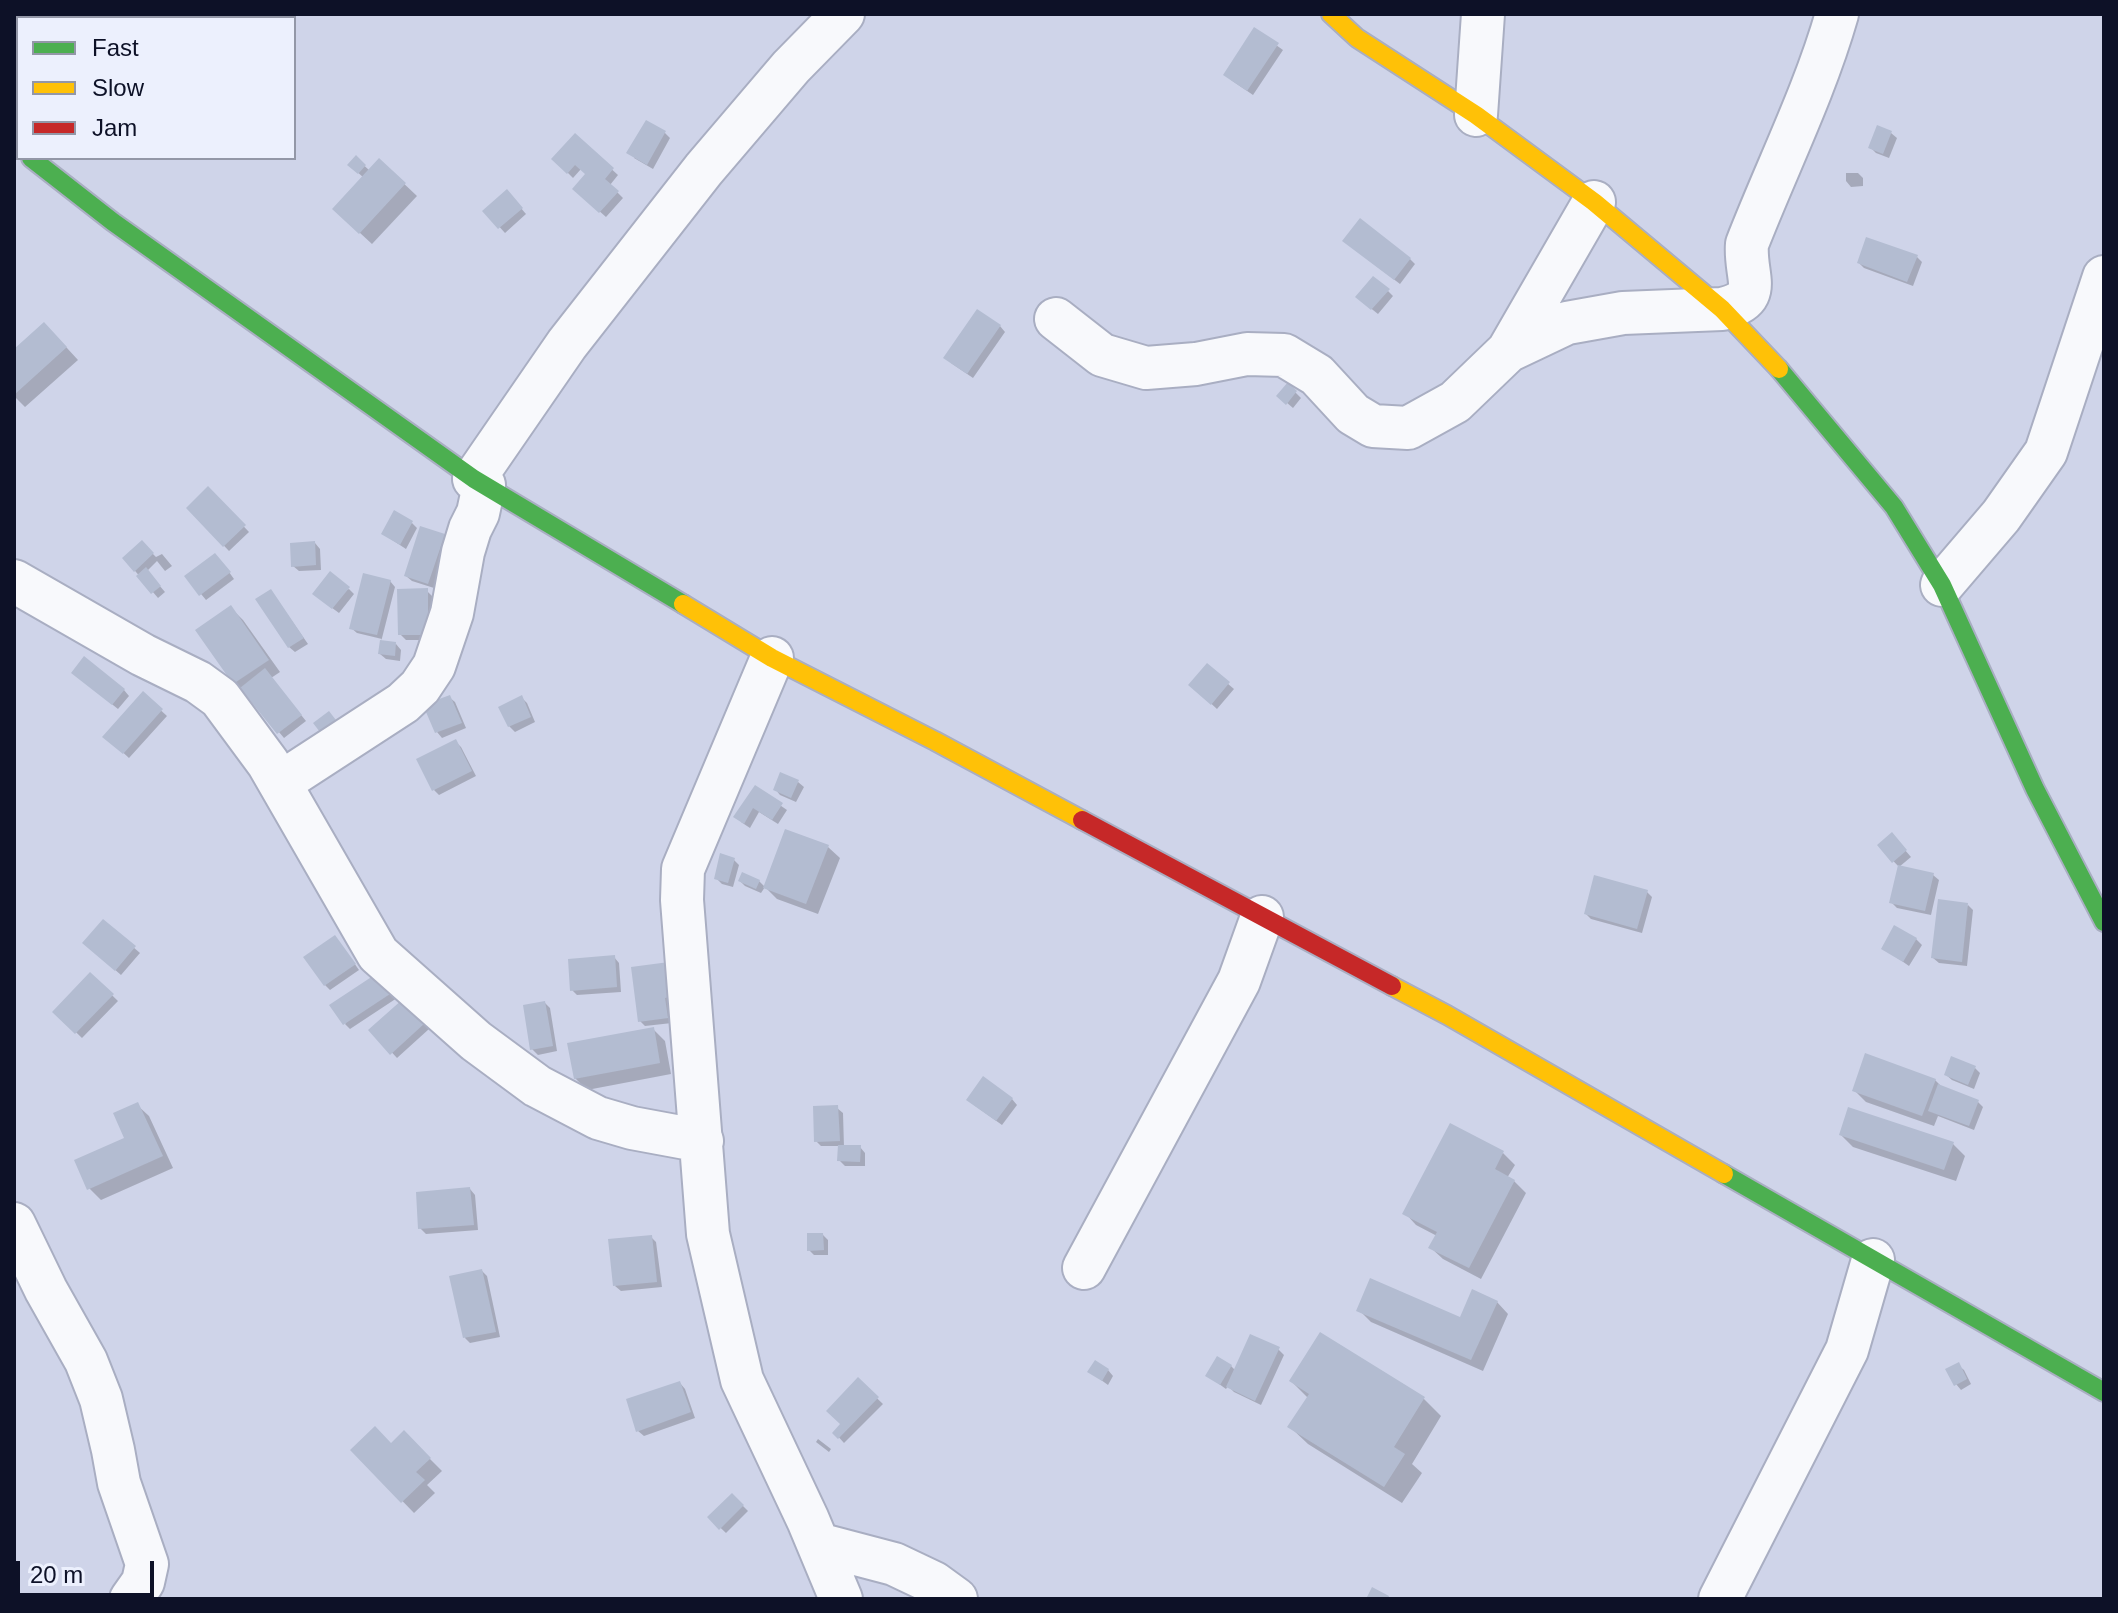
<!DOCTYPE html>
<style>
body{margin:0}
#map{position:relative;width:2118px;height:1613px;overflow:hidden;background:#cfd4e9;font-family:Helvetica,sans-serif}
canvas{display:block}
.frame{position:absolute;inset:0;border:16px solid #0d1127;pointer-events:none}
.legend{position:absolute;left:16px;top:16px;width:280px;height:144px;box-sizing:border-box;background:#ecf0fd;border:2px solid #9397a7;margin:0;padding:10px 14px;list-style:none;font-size:24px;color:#0d1127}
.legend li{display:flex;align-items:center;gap:16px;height:40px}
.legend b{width:40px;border:2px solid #9397a7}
.scale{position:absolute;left:16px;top:1561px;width:138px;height:36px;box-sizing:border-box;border:4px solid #0d1127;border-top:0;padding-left:10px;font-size:24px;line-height:28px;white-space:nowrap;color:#0d1127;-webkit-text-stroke:6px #ecf0fd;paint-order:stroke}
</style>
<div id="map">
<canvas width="2118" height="1613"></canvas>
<div class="frame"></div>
<ul class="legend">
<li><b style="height:10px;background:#4caf50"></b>Fast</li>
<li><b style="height:10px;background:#ffc107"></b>Slow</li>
<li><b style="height:10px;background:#c62828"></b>Jam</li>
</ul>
<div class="scale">20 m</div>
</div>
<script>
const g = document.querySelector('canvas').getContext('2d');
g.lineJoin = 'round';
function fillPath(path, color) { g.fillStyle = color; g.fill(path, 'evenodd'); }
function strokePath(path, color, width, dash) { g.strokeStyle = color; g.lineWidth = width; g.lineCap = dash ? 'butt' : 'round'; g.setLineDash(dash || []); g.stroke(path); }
fillPath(new Path2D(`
 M1255 30 1283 50 1253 95 1231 80Z
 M646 123 665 133 670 138 653 169 634 158Z
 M1891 133 1897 138 1889 158 1876 153 1871 148Z
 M575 136 618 175 610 185 623 198 606 217 580 194 588 174 581 169 573 178 554 159Z
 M356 158 370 171 380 161 417 196 372 244 346 220 364 178 355 170Z
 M1846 173H1858L1863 178V186L1851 187 1846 181Z
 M507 192 526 214 505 233 485 211Z
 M1350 246 1410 259 1415 264 1400 284Z
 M1917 257 1922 262 1913 286 1864 268 1859 263Z
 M1388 291 1393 296 1378 314 1363 302Z
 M1000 326 1005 332 973 378 951 363Z
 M56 336 78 360 25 407 14 396V352Z
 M1288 385 1301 398 1293 408 1279 396Z
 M208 489 249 532 229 551 188 508Z
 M412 523 417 528 406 549 383 534Z
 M444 535 449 541 434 588 412 581 406 576Z
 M142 543 156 557 162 554 172 566 165 571 157 561 147 571 165 592 158 598 125 559Z
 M315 543 320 549 321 570 299 571 293 566Z
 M221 561 234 579 206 600 187 577Z
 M390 581 395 587 381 642 382 639 357 633 351 628Z
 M349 589 354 594 339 613 320 599Z
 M271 591 308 644 295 652 289 647Z
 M427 591 432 596 433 640H406L400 634Z
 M231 608 243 620 280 672 271 678 306 721 284 738 247 694 235 683 198 631Z
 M396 644 401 650 400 661 386 659 380 654Z
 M1207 666 1234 689 1217 709 1191 685Z
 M79 678 124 690 129 696 118 709Z
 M143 694 167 716 129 758 105 736Z
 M449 697 455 702 466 728 442 738 437 732Z
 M521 697 527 703 535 722 515 732 509 726Z
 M456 742 461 747 476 776 439 795 434 790Z
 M798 782 804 787 796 802 780 795 775 789Z
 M755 788 787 810 778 824 759 812 750 828 741 822Z
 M1892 835 1911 857 1899 867 1933 875 1939 880 1931 915 1897 908 1891 902 1899 867 1879 846Z
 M828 847 840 858 818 914 777 899 765 887 761 893 745 886 740 881H759L765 887Z
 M733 859 739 865 733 887 722 884 716 878Z
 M1647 892 1652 897 1642 933 1591 919 1586 914Z
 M1968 905 1973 910 1967 966 1939 963 1933 958Z
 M103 921 140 953 121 975 90 948Z
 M1895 928 1916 939 1922 945 1909 966 1883 948Z
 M340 943 359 970 330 990 325 985Z
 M614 957 619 963 621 992 577 995 572 990Z
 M674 970 672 1023 645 1026 640 1021Z
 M91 975 118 1001 82 1038 55 1012Z
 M379 975 397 998 350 1029 345 1024Z
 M403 1002 429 1029 397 1058 371 1030Z
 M545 1003 550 1008 557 1051 538 1055 532 1049Z
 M653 1029 665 1041 671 1074 587 1090 575 1078Z
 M1975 1068 1980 1073 1974 1089 1952 1080 1946 1075Z
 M1935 1080 1943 1088 1978 1102 1983 1107 1974 1130 1938 1116 1934 1126 1866 1102 1854 1090Z
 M1012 1099 1017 1105 1002 1125 974 1105Z
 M137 1105 149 1116 173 1168 101 1200 89 1188 127 1139Z
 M837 1108 843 1113 844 1147H860L865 1153V1166H845L839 1160 840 1146H821L816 1141Z
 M1841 1135 1953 1144 1965 1156 1956 1181 1853 1147Z
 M1503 1153 1515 1165 1507 1178 1514 1181 1526 1193 1481 1279 1443 1259 1431 1248 1437 1236 1416 1225 1405 1213Z
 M470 1189 475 1195 478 1230 426 1234 420 1228Z
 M823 1235 828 1240V1255H814L809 1250Z
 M651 1237 656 1242 662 1287 621 1291 615 1286Z
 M482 1271 487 1276 500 1337 470 1343 465 1338Z
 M1497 1302 1508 1314 1483 1371 1371 1322 1359 1310 1461 1320Z
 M1278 1349 1284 1355 1261 1405 1234 1392 1228 1386 1226 1389 1208 1376 1231 1366 1236 1371Z
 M1958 1365 1964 1370 1971 1384 1961 1390 1956 1384Z
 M1108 1370 1113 1376 1108 1385 1090 1372Z
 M858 1380 883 1404 844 1443 835 1433 843 1424Z
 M1291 1381 1424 1399 1441 1416 1412 1464 1422 1473 1402 1503 1308 1444 1290 1427 1308 1398Z
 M680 1383 685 1389 695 1418 644 1436 638 1431Z
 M404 1433 442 1471 427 1485 435 1493 414 1513 353 1450 391 1445Z
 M818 1439 831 1449 829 1452 816 1442Z
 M732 1495 748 1511 726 1533 709 1517Z`), '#0003');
fillPath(new Path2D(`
 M1254 27 1279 43 1247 91 1223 75Z
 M646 120 666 131 647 165 626 153Z
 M1877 125 1892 131 1883 154 1868 148Z
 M575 133 614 168 605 179 619 191 599 213 572 189 585 174 575 165 567 174 551 159Z
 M356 155 366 165 358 174 347 165Z
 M379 158 406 183 359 234 332 209Z
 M507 189 523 208 498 229 482 211Z
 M1360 218 1411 258 1394 280 1342 241Z
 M1866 237 1918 255 1907 282 1857 263Z
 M1373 276 1390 289 1371 310 1355 297Z
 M977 309 1001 325 967 374 943 358Z
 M44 322 67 347 14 395V349Z
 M1288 382 1297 391 1286 405 1276 396Z
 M208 486 246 525 223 547 186 508Z
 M394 510 413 521 400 545 381 534Z
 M420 526 445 534 428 584 404 576Z
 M142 540 154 553 134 572 122 558Z
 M315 541 316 565 291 567 290 543Z
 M215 553 231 572 199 596 184 576Z
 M146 567 161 586 151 594 136 576Z
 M330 571 350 587 332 609 312 594Z
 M363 573 391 580 377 635 349 629Z
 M428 588V635H398L397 589Z
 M271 589 304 638 288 648 255 599Z
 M231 605 269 660 233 684 195 630Z
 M380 640 396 642 395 656 378 654Z
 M84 656 125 689 112 705 71 673Z
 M1207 663 1230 682 1211 705 1188 685Z
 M265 668 302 715 277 734 240 688Z
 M143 691 163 709 123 754 102 737Z
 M450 695 462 723 435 733 423 705Z
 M522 695 531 717 508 727 498 707Z
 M329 711 339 724 323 736 313 723Z
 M456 739 472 771 432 791 416 759Z
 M780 772 799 780 791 798 773 790Z
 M755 785 783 803 772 820 753 808 744 824 733 817Z
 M785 829 829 845 806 904 763 888Z
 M1892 832 1907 850 1892 863 1877 845Z
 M720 853 735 858 728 883 714 879Z
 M1898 865 1934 873 1925 911 1889 903Z
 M742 872 760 880 756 889 738 881Z
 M1594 875 1648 890 1637 929 1584 914Z
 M1938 899 1968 903 1962 962 1931 958Z
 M103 919 136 946 115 971 82 943Z
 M1894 925 1917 938 1903 962 1881 949Z
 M335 935 356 964 324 986 303 957Z
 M615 955 617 987 570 991 568 959Z
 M669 962 674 996 665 998 668 1018 638 1022 631 967Z
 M90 972 114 994 75 1034 52 1012Z
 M379 972 393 992 343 1025 329 1005Z
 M403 999 425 1023 390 1055 368 1030Z
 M545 1001 553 1046 530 1050 523 1005Z
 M654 1027 660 1063 574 1079 567 1043Z
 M1865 1053 1936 1079 1922 1116 1852 1091Z
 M1951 1056 1976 1066 1968 1085 1944 1075Z
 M983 1076 1013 1098 996 1121 966 1100Z
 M1938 1084 1979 1100 1969 1126 1928 1111Z
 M138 1102 163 1156 87 1190 74 1160 124 1138 113 1113Z
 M838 1105 840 1141 814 1142 813 1106Z
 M1848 1107 1954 1142 1944 1170 1839 1135Z
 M1450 1123 1504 1151 1495 1169 1515 1180 1469 1268 1428 1248 1437 1232 1402 1214Z
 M838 1145H861L860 1162 837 1161Z
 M470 1187 474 1225 418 1229 416 1192Z
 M807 1233H823L824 1250 807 1251Z
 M652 1235 657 1282 613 1286 608 1239Z
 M482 1269 496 1332 463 1338 449 1276Z
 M1370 1278 1460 1317 1472 1289 1498 1301 1471 1360 1356 1311Z
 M1320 1332 1425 1397 1394 1447 1405 1454 1384 1487 1287 1427 1309 1394 1289 1381Z
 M1250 1334 1280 1347 1255 1401 1226 1387Z
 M1217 1356 1232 1365 1220 1385 1205 1376Z
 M1095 1360 1109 1369 1102 1381 1087 1372Z
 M1959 1362 1967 1379 1954 1386 1945 1369Z
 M858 1377 879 1397 838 1439 832 1433 840 1424 826 1411Z
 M680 1381 691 1412 636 1432 626 1399Z
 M375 1426 391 1443 404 1430 431 1458 416 1472 425 1480 401 1503 350 1450Z
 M732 1493 744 1505 719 1530 707 1517Z
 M1372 1587 1389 1596 1388 1599H1366Z`), '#b3bcd1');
const street = new Path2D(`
 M1476 115 1483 14
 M1056 319 1102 355 1146 368 1196 364 1247 354 1284 355 1317 375 1353 414 1373 426 1408 428 1455 402 1508 351 1594 202
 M1508 351 1567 323 1623 313 1722 309C1766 299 1744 277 1747 244 1777 167 1814 94 1837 14
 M474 479 567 344 704 169 791 67 843 14
 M14 581 143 655 198 682 220 698 268 763 378 954 476 1041 537 1086 598 1118 632 1128 702 1141
 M1942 585 2001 516 2046 452 2104 277
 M772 658 683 869 682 900 708 1234 742 1380 808 1520 841 1599
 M280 783 403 703 420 687 434 666 452 613 463 552 470 529 478 513 484 485
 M14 1224 46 1290 86 1361 101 1399 113 1450 119 1483 147 1564 143 1582 131 1599
 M1084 1268 1239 981 1262 917
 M818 1544 894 1564 934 1583 956 1599
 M1720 1599 1847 1350 1873 1260`);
const fast = new Path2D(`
 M31 158 113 222 474 479 683 604
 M1779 369 1894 507 1942 585 2035 789 2104 922
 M1724 1174 2104 1392`);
const slow = new Path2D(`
 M1331 14 1357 38 1476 115 1594 202 1722 309 1779 369
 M683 604 772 658 935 741 1082 820
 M1392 986 1447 1015 1724 1174`);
const jam = new Path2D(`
 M1082 820 1392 986`);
strokePath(street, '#a9aec2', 46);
strokePath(fast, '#a9aec2', 22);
strokePath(slow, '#a9aec2', 22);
strokePath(jam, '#a9aec2', 22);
strokePath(street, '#f8f9fc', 42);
strokePath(fast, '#4caf50', 18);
strokePath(slow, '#ffc107', 18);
strokePath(jam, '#c62828', 18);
</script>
